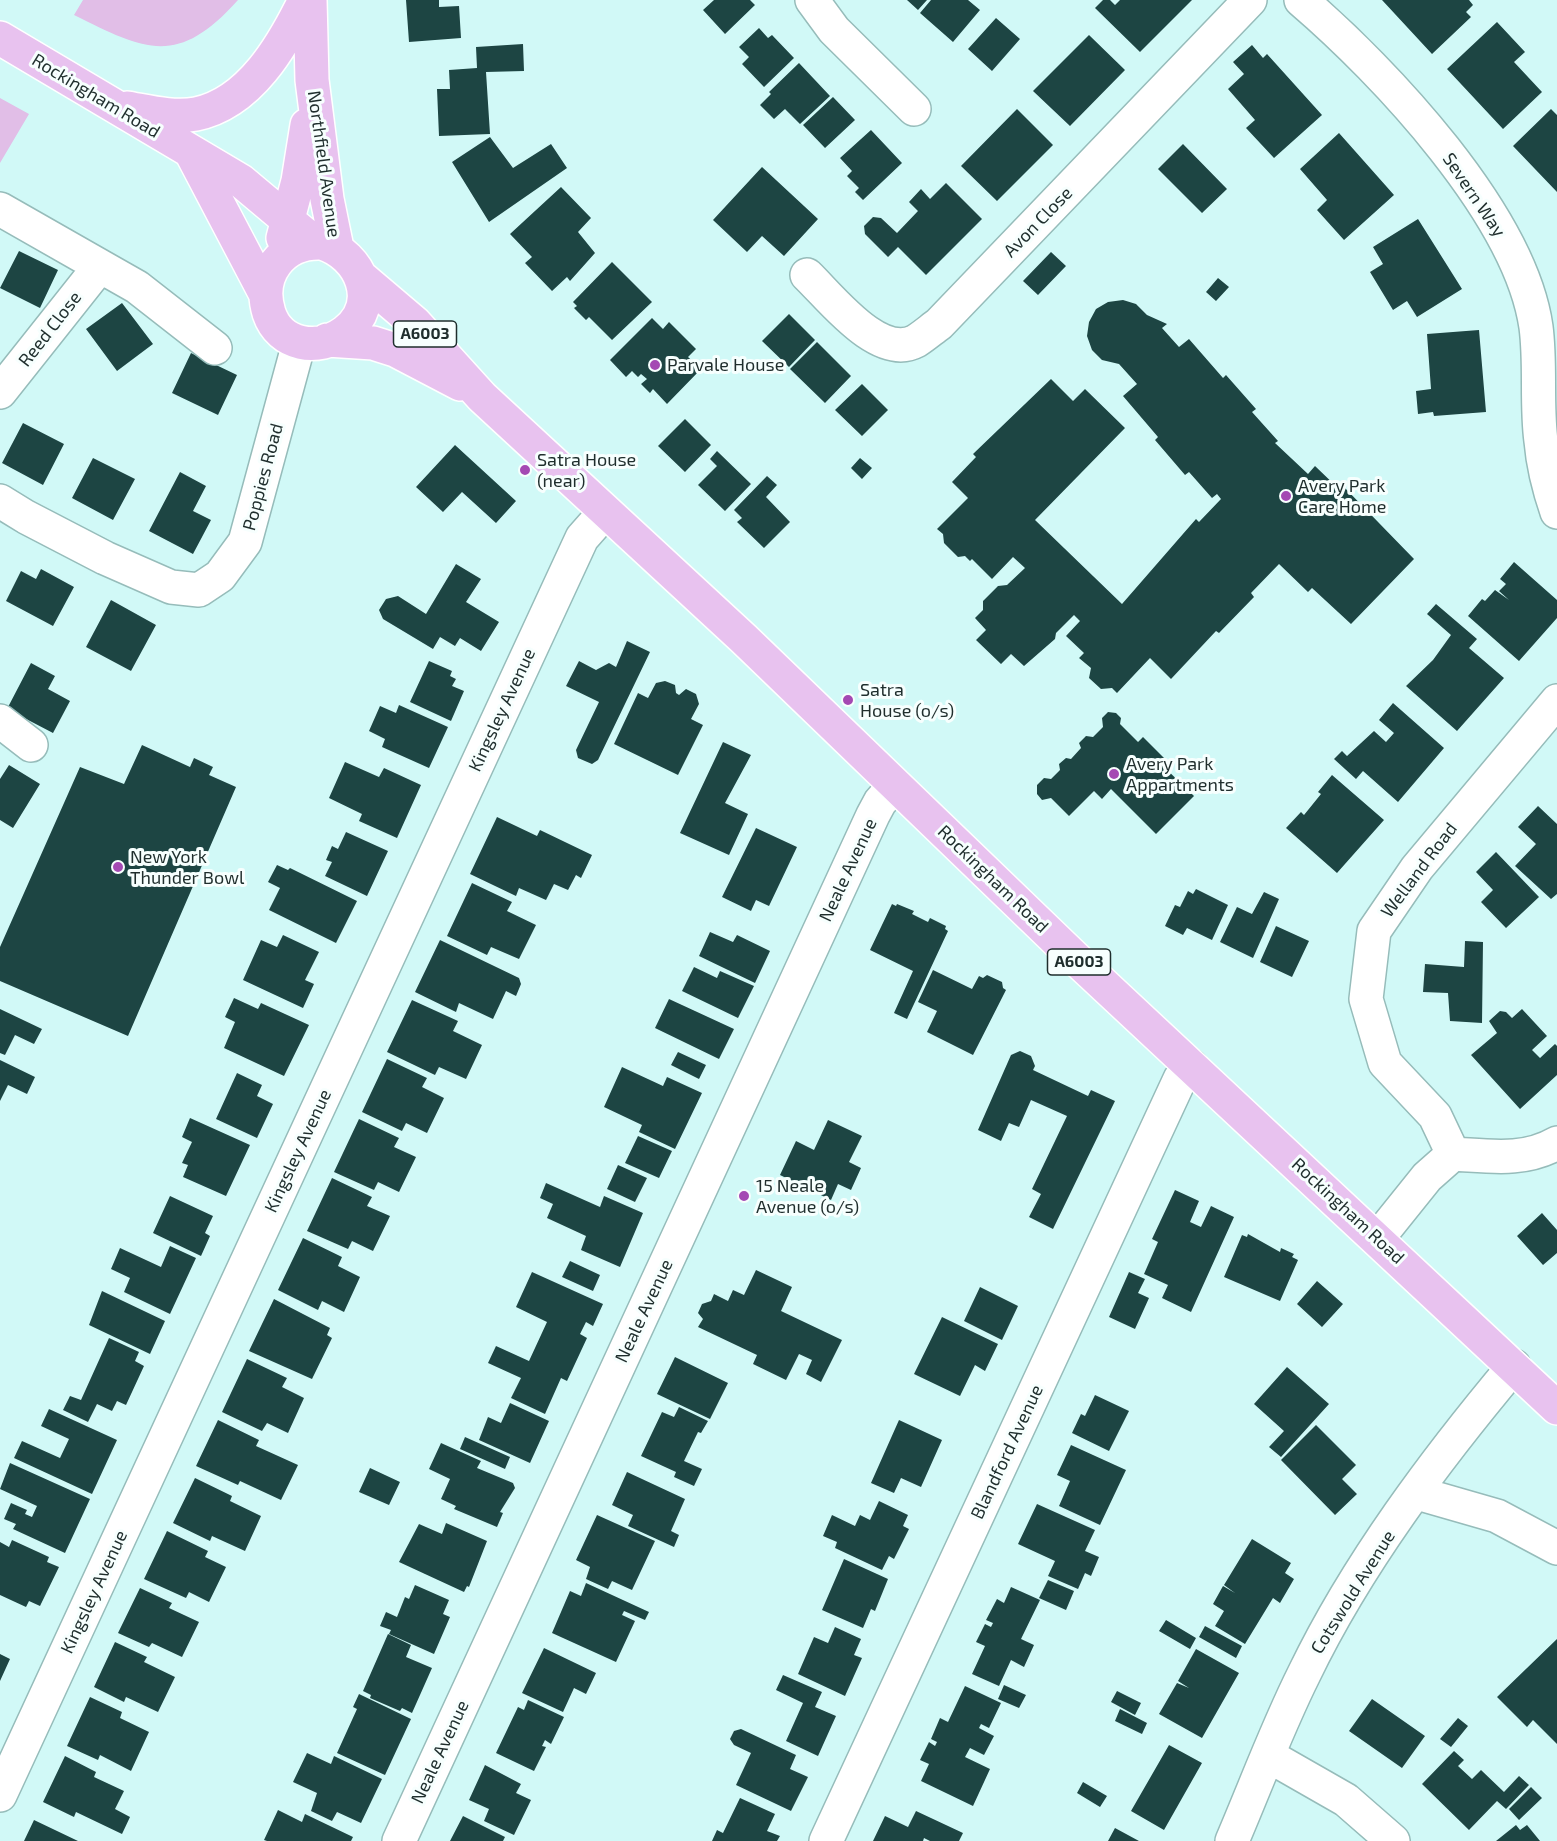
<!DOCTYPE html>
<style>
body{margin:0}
canvas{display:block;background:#d1f9f7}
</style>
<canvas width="1557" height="1841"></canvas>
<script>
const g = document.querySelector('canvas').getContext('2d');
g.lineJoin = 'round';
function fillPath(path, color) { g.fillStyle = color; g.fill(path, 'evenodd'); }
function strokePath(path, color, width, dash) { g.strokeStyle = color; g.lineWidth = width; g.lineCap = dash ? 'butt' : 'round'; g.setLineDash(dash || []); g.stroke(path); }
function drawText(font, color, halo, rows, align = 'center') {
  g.font = font + ' "Exo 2",sans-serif'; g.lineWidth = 6; g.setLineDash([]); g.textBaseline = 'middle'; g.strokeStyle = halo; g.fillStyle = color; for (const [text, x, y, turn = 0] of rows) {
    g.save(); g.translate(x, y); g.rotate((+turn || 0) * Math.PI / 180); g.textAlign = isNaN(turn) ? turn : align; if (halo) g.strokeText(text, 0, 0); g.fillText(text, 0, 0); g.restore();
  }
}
fillPath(new Path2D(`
 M83 0H238C178 67 146 51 74 15Z
 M0 98 29 114 0 163Z`), '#e1bee7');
fillPath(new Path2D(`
 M406 0H439V7L459 6 461 38 409 42Z
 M714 0H750L755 5 725 34 703 10Z
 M907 0H927L918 10Z
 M931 0H968L980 10 953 42 920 13Z
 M1103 0H1110L1115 5 1120 0H1192L1140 52 1095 8Z
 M1382 0H1469L1473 5 1466 12 1471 17 1432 54Z
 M996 18 1020 39 992 71 968 49Z
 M1497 22 1525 52 1514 62 1542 92 1503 129 1447 69Z
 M759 28 768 38 772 35 794 58 764 87 742 64 749 57 739 47Z
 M1089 35 1125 70 1070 126 1033 91Z
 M523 44 524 71 486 72 490 134 439 136 437 89H450L449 70 477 68 476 47Z
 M1252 45 1263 58 1267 54 1322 115 1274 158 1246 128 1255 120 1228 89 1244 74 1233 62Z
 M799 63 830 96 800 124 785 109 774 119 760 105 771 94 769 92Z
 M833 97 855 120 825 148 803 125Z
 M1017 109 1053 145 997 201 961 166Z
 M1551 109 1557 115V192L1513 146Z
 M871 130 902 163 863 200 855 192 859 188 847 176 852 171 840 158Z
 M1339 133 1394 195 1344 240 1317 210 1327 200 1300 169Z
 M490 137 513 168 551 144 567 168 489 222 452 162Z
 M1183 144 1227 189 1202 213 1158 169Z
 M762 167 818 219 784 256 762 236 747 252 713 220Z
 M946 183 982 219 926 275 898 247 888 257 865 234 864 226 873 217 881 218 897 233 918 211 909 202 921 189 930 199Z
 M561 187 591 218 578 232 595 253 570 281 567 277 552 291 525 263 532 257 510 234Z
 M1418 219 1462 289 1417 317 1407 301 1393 310 1370 272 1383 264 1373 247Z
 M19 251 58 270 40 308 0 288Z
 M1051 252 1066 266 1038 295 1023 281Z
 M612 262 652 302 612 340 589 317 586 320 574 308 577 306 573 302Z
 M1218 278 1229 287 1216 301 1206 292Z
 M1123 300 1136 304 1147 315 1167 324 1162 328 1179 347 1189 339 1223 378 1226 375 1256 409 1252 412 1278 441 1275 443 1308 474 1315 466 1340 490 1344 487 1414 559 1351 624 1312 588 1308 592 1279 564 1251 593 1254 597 1219 633 1216 631 1171 679 1150 658 1117 693 1112 688 1101 689 1089 678 1091 668 1079 658 1084 653 1066 636 1080 621 1074 615 1056 633 1055 639 1024 666 1011 654 1001 664 976 640 986 630 975 618 983 610V601L998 586 1007 585 1025 568 1013 557 992 579 972 559 970 561 965 556 958 557 944 543 943 534 937 529 968 498 952 482 976 457 973 454 1051 379 1073 401 1085 389 1125 428 1035 520 1122 604 1196 519 1199 522 1221 499 1217 494 1212 498 1189 472 1185 475 1155 440 1158 437 1123 396 1137 384 1119 364 1102 360 1092 350 1087 336 1089 322 1096 309 1108 302Z
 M122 303 153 344 117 371 86 329Z
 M789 314 815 340 789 367 762 341Z
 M652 318 663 329 669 322 696 349 688 357 701 369 667 404 653 389 650 393 641 384 647 379 641 374 638 377 632 371 626 377 610 360Z
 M1479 330 1486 412 1434 416 1433 412 1418 414 1416 391 1431 389 1427 334Z
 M817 342 851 376 825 403 790 369Z
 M191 353 237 375 218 415 172 393Z
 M862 384 888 410 862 436 835 410Z
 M685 419 711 445 685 472 658 446Z
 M23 423 64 444 43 485 2 463Z
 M455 445 516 501 496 523 462 492 443 512 416 487Z
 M717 451 751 484 725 511 698 485 717 466 710 459Z
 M93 458 135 479 113 520 72 498Z
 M860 458 872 468 862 479 851 468Z
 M180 472 206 486 193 511 211 520 193 554 149 531Z
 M767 476 777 485 766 497 790 522 764 548 737 522 742 518 734 510Z
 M1514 562 1557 600V618L1519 661 1468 616 1482 599 1485 601 1495 590 1509 600 1499 591 1506 584 1500 579Z
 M456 564 481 579 466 602 499 622 481 651 460 638 455 646 440 637 433 649 383 619 379 610 386 599 398 596 426 614Z
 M41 569 74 587 53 626 6 601 21 571 36 579Z
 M111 600 156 625 131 671 86 647Z
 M1436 604 1477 639 1469 648 1504 678 1457 731 1406 686 1433 660 1451 635 1427 614Z
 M627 641 650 652 598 760 592 764 578 758 576 750 599 702 566 686 579 661 596 670 609 663 616 667Z
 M429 661 452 671 450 676 456 679 452 686 464 691 451 721 410 702Z
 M31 663 55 676 48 689 70 701 53 733 7 709Z
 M665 681 675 685 676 693 679 695 686 689 696 694 699 704 691 719 703 725 678 775 614 744 638 693 648 698 656 683Z
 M1393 703 1444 748 1398 802 1363 771 1356 779 1334 759 1342 751 1347 756 1374 731 1386 742 1394 733 1379 720Z
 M399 705 448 727 429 768 382 747 385 739 369 731 380 706 396 713Z
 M1108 712 1116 713 1121 718 1120 724 1138 742 1143 737 1165 759 1161 764 1194 796 1156 834 1111 789 1102 799 1094 791 1069 816 1051 798 1042 800 1037 794V785L1044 778 1051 779 1060 770 1059 764 1066 758 1071 759 1081 748 1079 743 1086 736 1093 737 1103 727 1102 718Z
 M723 742 751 755 725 803 748 814 729 855 680 833Z
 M142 745 190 767 194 758 213 767 209 775 236 787 128 1036 0 981V947L80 767 124 784Z
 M345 762 379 777 384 768 421 785 397 838 359 821 362 814 329 798Z
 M9 765 40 784 13 828 0 820V779Z
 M1332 775 1384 820 1337 873 1286 828 1301 812 1304 815 1321 794 1318 792Z
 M1538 806 1557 824V894L1551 899 1515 866 1536 844 1518 827Z
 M497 817 537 836 540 830 592 855 581 878 576 875 568 890 554 884 546 900 519 888 516 896 470 874Z
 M756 828 797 847 769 906 756 900 751 911 722 897Z
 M346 832 388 851 367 896 325 876 332 862 326 860 332 846 338 849Z
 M1496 852 1539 897 1506 928 1481 902 1493 890 1476 872Z
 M277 865 288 870 290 868 357 901 336 943 269 910 280 888 268 882Z
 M472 883 512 902 507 911 536 925 519 959 491 947 487 955 447 936Z
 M1196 889 1228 905 1212 940 1187 928 1183 935 1165 926 1175 905 1180 907 1188 891 1193 894Z
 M1264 892 1279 899 1253 958 1220 942 1237 907 1252 914Z
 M892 904 896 906 897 904 914 911 912 914 928 922 930 918 946 926 945 929 948 931 907 1019 894 1013 913 971 870 950Z
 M1276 926 1309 941 1292 977 1260 962Z
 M710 932 733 942 737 935 770 951 755 983 699 956Z
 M283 935 319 952 305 980 314 984 303 1008 243 980 261 940 277 947Z
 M440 940 519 978 521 984 516 996 506 991 493 1019 459 1003 456 1012 415 992Z
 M1465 941 1483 942 1482 1023 1450 1021 1448 993 1423 992 1425 964 1464 967Z
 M694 967 717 978 720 971 754 986 738 1018 682 991Z
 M933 970 972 989 979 976 983 978 987 975 1002 982 1003 988 1006 990 973 1055 927 1032 937 1011 918 1002Z
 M234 998 258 1009 261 1003 309 1025 284 1076 224 1048 235 1022 225 1017Z
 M669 999 734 1029 719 1059 655 1028Z
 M412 1000 458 1021 453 1031 482 1045 466 1079 439 1067 435 1075 387 1052Z
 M0 1009 42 1029 34 1044 15 1035 5 1055 0 1053Z
 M1522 1009 1547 1036 1532 1050 1540 1058 1555 1044 1557 1046V1075L1520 1109 1471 1055 1497 1033 1489 1021 1500 1011 1506 1012 1512 1018Z
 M1020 1051 1031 1056 1035 1066 1033 1070 1088 1096 1091 1090 1115 1101 1053 1229 1029 1217 1041 1194 1032 1189 1067 1116 1031 1100 1019 1127 1009 1123 1001 1141 978 1130 1011 1055Z
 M678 1052 706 1065 699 1079 671 1065Z
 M387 1059 427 1078 422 1087 444 1098 427 1133 406 1123 402 1131 362 1112Z
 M0 1060 35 1077 27 1094 8 1085 0 1101Z
 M622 1067 663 1086 667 1077 702 1093 675 1149 639 1132 642 1125 604 1107Z
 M237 1073 262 1085 257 1096 273 1104 257 1138 216 1119Z
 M190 1118 250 1145 226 1196 183 1177 188 1165 182 1163 192 1142 182 1137Z
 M359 1119 399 1138 394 1147 416 1157 399 1192 378 1182 374 1190 334 1172Z
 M828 1120 862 1136 849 1162 861 1168 851 1190 838 1184 831 1200 780 1175 796 1141 814 1150Z
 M638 1136 672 1151 659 1178 625 1163Z
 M618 1165 647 1178 635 1202 607 1189Z
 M332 1178 372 1197 367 1206 390 1216 373 1251 352 1241 348 1249 307 1231Z
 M546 1183 600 1207 604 1196 643 1213 620 1267 581 1250 586 1236 547 1218 553 1204 540 1198Z
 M1175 1190 1199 1201 1190 1222 1201 1227 1211 1206 1234 1217 1191 1312 1162 1298 1168 1285 1144 1274 1158 1242 1152 1239Z
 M170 1196 213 1216 205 1233 210 1236 201 1256 153 1233Z
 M1542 1213 1557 1230V1253L1543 1265 1517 1236Z
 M1248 1234 1280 1252 1281 1248 1294 1254 1292 1257 1298 1260 1280 1301 1224 1277 1242 1235 1247 1237Z
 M303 1238 342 1257 338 1266 360 1277 344 1312 322 1301 318 1310 278 1290Z
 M170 1246 196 1258 170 1314 124 1292 130 1278 111 1269 120 1248 161 1267Z
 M570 1261 600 1275 593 1291 562 1277Z
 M756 1270 792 1287 781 1311 842 1340 821 1382 806 1374 812 1360 799 1354 786 1380 753 1364 757 1355 698 1327 703 1319 698 1313 702 1304 711 1301 714 1294 728 1301 733 1290 744 1295Z
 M532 1272 603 1304 593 1326 586 1322 580 1334 587 1338 567 1381 561 1378 545 1414 511 1398 521 1378 488 1363 496 1346 529 1361 547 1322 516 1307Z
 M1129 1272 1145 1279 1138 1293 1149 1298 1135 1329 1109 1317Z
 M1317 1281 1343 1304 1322 1327 1297 1304Z
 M980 1287 1018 1306 1002 1340 964 1321Z
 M102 1291 165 1321 150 1354 89 1325Z
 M274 1299 330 1328 327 1335 332 1338 312 1379 249 1351Z
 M942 1317 998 1344 985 1371 975 1365 960 1396 914 1374Z
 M109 1338 139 1352 135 1361 144 1366 126 1405 117 1401 112 1411 97 1404 88 1422 63 1410 70 1396 81 1400Z
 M675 1357 728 1383 710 1419 657 1394Z
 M247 1359 287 1378 282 1387 304 1398 288 1433 267 1423 262 1431 222 1412Z
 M1287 1367 1329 1404 1281 1457 1269 1447 1284 1431 1254 1404Z
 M1095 1395 1129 1411 1109 1451 1072 1433 1081 1414 1085 1416Z
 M510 1403 549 1421 530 1463 479 1440 488 1417 501 1423Z
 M679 1407 708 1421 701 1433 698 1432 684 1461 702 1469 694 1486 674 1477 676 1472 641 1456 662 1412 674 1417Z
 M49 1409 117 1440 92 1494 14 1458 22 1441 60 1458 69 1439 41 1426Z
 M218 1420 259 1440 256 1446 298 1465 281 1500 240 1481 238 1485 196 1466Z
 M899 1420 942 1440 921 1487 901 1478 894 1493 871 1483Z
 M1316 1425 1356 1465 1342 1479 1357 1494 1335 1515 1281 1460Z
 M465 1437 510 1457 505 1469 460 1449Z
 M441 1443 481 1461 477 1468 513 1483 515 1488 500 1512 503 1513 497 1527 454 1509 456 1506 441 1499 450 1479 429 1469Z
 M1071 1445 1126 1470 1100 1525 1059 1506 1070 1481 1057 1475Z
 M10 1463 90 1499 65 1553 13 1529 16 1524 4 1519 11 1503 27 1510 25 1514 32 1517 37 1506 0 1489Z
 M370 1468 400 1482 389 1505 359 1492Z
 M627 1472 685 1499 671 1531 679 1535 674 1547 628 1526 633 1515 612 1505Z
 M195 1478 232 1496 230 1501 261 1516 245 1551 212 1536 210 1541 173 1523Z
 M879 1501 908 1515 903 1526 909 1529 894 1559 889 1556 882 1570 835 1548 837 1542 823 1536 832 1515 855 1526 860 1515 870 1520Z
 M1037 1504 1095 1530 1085 1551 1099 1557 1091 1576 1085 1573 1078 1589 1048 1576 1055 1561 1018 1544Z
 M597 1515 655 1541 632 1590 612 1581 608 1589 586 1579 590 1567 576 1560Z
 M446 1523 487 1541 469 1587 467 1586 464 1592 399 1562 419 1524 442 1534Z
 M167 1531 208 1551 205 1557 226 1567 209 1602 189 1592 186 1598 144 1579Z
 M1252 1539 1291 1563 1285 1573 1294 1579 1280 1603 1273 1598 1245 1644 1215 1626 1224 1611 1213 1604 1223 1586 1235 1593 1224 1585Z
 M12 1540 49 1557 47 1562 59 1567 40 1606 29 1601 26 1607 0 1595V1542L9 1547Z
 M844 1559 888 1579 875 1611 871 1609 863 1628 822 1610Z
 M1048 1580 1074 1591 1066 1610 1039 1598Z
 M586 1583 649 1612 645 1620 624 1611 622 1615 635 1621 616 1662 552 1633 570 1591 581 1596Z
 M415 1585 449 1600 443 1614 450 1617 434 1654 389 1634 391 1630 380 1626 386 1612 397 1617 405 1597 409 1599Z
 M1011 1587 1040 1600 1021 1639 1034 1645 1024 1667 1011 1660 999 1686 972 1674 985 1646 976 1642 985 1624 991 1627 993 1623 986 1620 997 1599 1004 1603Z
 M140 1588 172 1603 169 1608 199 1622 182 1657 152 1643 149 1647 118 1633Z
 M1166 1620 1196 1638 1190 1649 1159 1631Z
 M1205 1626 1242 1646 1236 1658 1199 1637Z
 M835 1627 861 1639 854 1655 862 1658 845 1696 798 1674 814 1637 828 1643Z
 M388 1634 411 1645 406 1657 432 1668 412 1713 402 1708 400 1711 370 1698 371 1695 363 1691Z
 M1557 1639V1744L1533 1720 1527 1727 1497 1697Z
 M115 1642 147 1657 144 1662 175 1677 158 1712 126 1697 124 1702 94 1687Z
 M544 1648 596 1673 586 1694 574 1688 563 1712 522 1693Z
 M1196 1649 1239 1673 1202 1738 1159 1714 1177 1683 1189 1688 1178 1681Z
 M0 1654 10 1659 0 1681Z
 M783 1675 822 1692 815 1707 836 1716 818 1756 786 1741 803 1703 776 1690Z
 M1004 1685 1026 1695 1019 1708 998 1699Z
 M965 1686 1001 1703 989 1728 981 1724 979 1728 994 1736 984 1755 970 1748 965 1757 990 1769 973 1806 921 1781 929 1764 920 1760 929 1742 935 1746 937 1742 931 1739 940 1718 948 1722Z
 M1117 1691 1141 1703 1135 1715 1111 1702Z
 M359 1694 411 1719 385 1775 337 1753 357 1709 353 1707Z
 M90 1697 122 1712 120 1718 149 1732 131 1771 100 1755 98 1760 67 1746Z
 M1372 1699 1425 1736 1402 1768 1349 1731Z
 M528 1700 564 1717 551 1744 545 1740 542 1746 546 1747 534 1771 496 1753 518 1707 524 1710Z
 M1120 1709 1147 1723 1142 1734 1115 1721Z
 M1458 1718 1468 1726 1451 1747 1440 1739Z
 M741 1729 796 1755 790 1769 808 1777 791 1811 736 1785 751 1753 734 1745 730 1739 734 1731Z
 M1169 1745 1202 1763 1164 1830 1131 1811Z
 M1454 1751 1464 1760 1458 1766 1472 1779 1481 1770 1504 1792 1519 1776 1529 1785 1506 1809 1497 1801 1469 1830 1422 1784Z
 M307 1753 331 1764 334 1756 382 1779 361 1823 337 1812 332 1821 311 1811 317 1793 293 1782Z
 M65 1756 96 1772 94 1777 124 1791 115 1809 130 1817 122 1834 76 1812 74 1817 43 1802Z
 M485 1765 521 1784 516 1793 531 1800 514 1835 484 1821 489 1809 469 1800Z
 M1083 1782 1107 1796 1100 1807 1077 1793Z
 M1531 1787 1542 1798 1519 1820 1509 1809Z
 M740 1798 775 1814 767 1831 780 1836 777 1841H712L717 1830 723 1833Z
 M278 1810 302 1822 305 1814 353 1837 351 1841H267L264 1840Z
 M916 1811 963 1833 959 1841H930L924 1838 923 1841H873L885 1816 908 1827Z
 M463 1816 505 1837 503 1841H450Z
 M34 1820 78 1841H24Z
 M1516 1825 1520 1830 1527 1825 1540 1841H1496Z
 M1115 1828 1139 1841H1108Z`), '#1d4543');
const minor = new Path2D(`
 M812 0 834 30 914 109
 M1301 0C1385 72 1520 215 1536 327 1541 365 1536 404 1541 441 1543 465 1549 489 1557 512
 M0 209 100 266
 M807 275C831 298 879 361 916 341 924 336 932 329 939 324L1250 0
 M0 392 100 266 137 287 215 348
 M0 501 26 517 105 558 171 587 199 590 220 576 245 542 299 343
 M0 721 31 745
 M1453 1154 1435 1116 1385 1063 1366 999 1374 931 1417 868 1557 701
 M1378 1238 1427 1177 1453 1154C1490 1156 1524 1162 1557 1143
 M1417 1493 1497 1516 1557 1548
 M1269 1756 1346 1800 1393 1841
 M0 1795 582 538 605 512
 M399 1841 873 815 880 802 895 785
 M826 1841 1180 1079 1191 1066
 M1232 1841C1256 1785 1277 1728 1304 1674 1357 1564 1436 1459 1514 1366`);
const primary = new Path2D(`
 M310 0 312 80 327 199 337 248
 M0 38 241 181 315 243
 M127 108C150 112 174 118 196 114 250 103 283 45 305 0
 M192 154 265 293
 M283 238 298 181 307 125
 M322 243C361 255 382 304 345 332 318 352 280 346 269 313 257 275 282 241 322 243Z
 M362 278 415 323 482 397 744 639 1075 958 1557 1408
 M327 340 373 343 395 350 460 384`);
strokePath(minor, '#96bcba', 36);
strokePath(primary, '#fff', 36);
strokePath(minor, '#fff', 33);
strokePath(primary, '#e8c2ef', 33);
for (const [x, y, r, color] of [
 [655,365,6,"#a449b3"],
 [525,470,6,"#a449b3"],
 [1286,496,6,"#a449b3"],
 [848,700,6,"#a449b3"],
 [1114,774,6,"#a449b3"],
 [118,867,6,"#a449b3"],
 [744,1196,6,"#a449b3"]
]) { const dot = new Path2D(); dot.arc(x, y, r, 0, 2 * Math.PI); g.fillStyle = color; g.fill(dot); strokePath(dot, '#f7fffe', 2); }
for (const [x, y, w] of [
 [425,334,63],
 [1079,962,63]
]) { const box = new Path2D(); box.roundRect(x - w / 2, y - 13, w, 26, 4.5); g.fillStyle = '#f7fffe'; g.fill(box); strokePath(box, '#1f2e2d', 1.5); }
drawText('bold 16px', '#1f2e2d', null, [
 ["A6003",425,334],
 ["A6003",1079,962]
]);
drawText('18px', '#1f2e2d', '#f7fffe', [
 ["Rockingham Road",96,96,31],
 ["Northfield Avenue",324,164,82],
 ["Severn Way",1474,195,56],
 ["Avon Close",1038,222,-46],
 ["Reed Close",50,329,-52],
 ["Poppies Road",263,477,-75],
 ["Kingsley Avenue",502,710,-65],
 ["Neale Avenue",848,870,-65],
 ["Welland Road",1419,870,-53],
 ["Rockingham Road",993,879,44],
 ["Kingsley Avenue",298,1151,-65],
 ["Rockingham Road",1348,1211,43],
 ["Neale Avenue",644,1311,-65],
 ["Blandford Avenue",1007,1452,-65],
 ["Kingsley Avenue",94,1592,-65],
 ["Cotswold Avenue",1353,1592,-58],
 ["Neale Avenue",440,1752,-65]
]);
drawText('18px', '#1f2e2d', '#f7fffe', [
 ["Parvale House",667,365],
 ["Satra House",537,460],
 ["(near)",537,481],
 ["Avery Park",1298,486],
 ["Care Home",1298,507],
 ["Satra",860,690],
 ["House (o/s)",860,711],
 ["Avery Park",1126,764],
 ["Appartments",1126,785],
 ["New York",130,857],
 ["Thunder Bowl",130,878],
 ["15 Neale",756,1186],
 ["Avenue (o/s)",756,1207]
], 'left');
</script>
